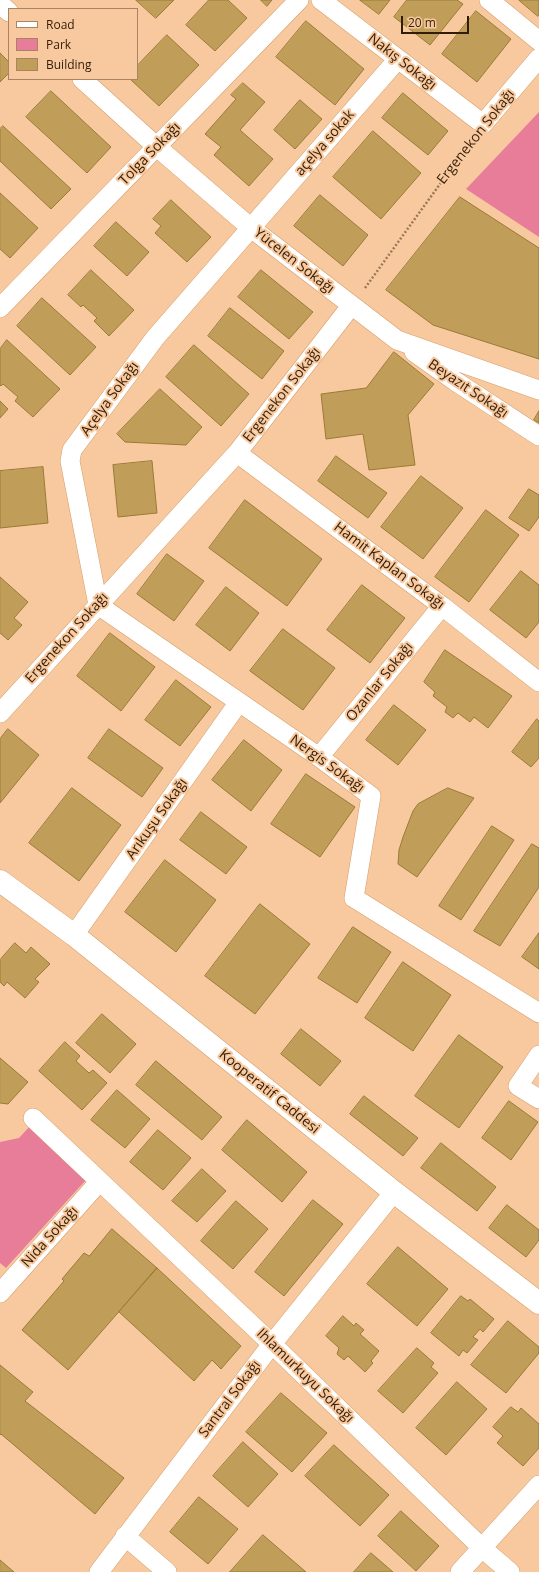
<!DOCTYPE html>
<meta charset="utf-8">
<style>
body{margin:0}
#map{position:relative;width:539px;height:1572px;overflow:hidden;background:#f8c99f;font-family:"Open Sans",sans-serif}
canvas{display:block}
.legend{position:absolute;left:8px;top:8px;width:130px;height:72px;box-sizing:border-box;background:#f8c99f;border:1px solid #a98462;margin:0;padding:5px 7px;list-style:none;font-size:12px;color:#321c06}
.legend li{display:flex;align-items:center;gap:8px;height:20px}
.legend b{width:20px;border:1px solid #a98462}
.scale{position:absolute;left:401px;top:16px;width:68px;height:18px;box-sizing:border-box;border:2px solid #321c06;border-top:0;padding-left:5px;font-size:12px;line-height:14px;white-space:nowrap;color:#321c06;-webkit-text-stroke:3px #f8c99f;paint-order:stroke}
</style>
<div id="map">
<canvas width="539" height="1572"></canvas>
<ul class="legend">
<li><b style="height:5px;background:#fff"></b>Road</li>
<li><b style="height:11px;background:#e87d9a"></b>Park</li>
<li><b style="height:11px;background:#c09e5a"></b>Building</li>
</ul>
<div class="scale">20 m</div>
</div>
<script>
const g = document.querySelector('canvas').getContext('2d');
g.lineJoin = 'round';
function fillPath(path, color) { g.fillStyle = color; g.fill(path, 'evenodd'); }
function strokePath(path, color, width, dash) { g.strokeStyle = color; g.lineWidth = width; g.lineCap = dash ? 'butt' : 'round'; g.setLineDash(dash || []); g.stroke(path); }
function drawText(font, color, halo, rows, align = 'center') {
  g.font = font + ' "Open Sans",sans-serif'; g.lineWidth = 4; g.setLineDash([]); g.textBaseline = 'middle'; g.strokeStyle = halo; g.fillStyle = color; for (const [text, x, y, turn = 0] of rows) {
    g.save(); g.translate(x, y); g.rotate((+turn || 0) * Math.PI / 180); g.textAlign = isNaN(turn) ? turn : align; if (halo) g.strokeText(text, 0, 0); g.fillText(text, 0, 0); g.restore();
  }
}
fillPath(new Path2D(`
 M539 112V237L466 189Z
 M30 1126 86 1180 6 1268 0 1263V1142L19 1138Z`), '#e87d9a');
const building = new Path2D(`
 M136 0H174L156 18Z
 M209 0H228L247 18 215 51 186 25Z
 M261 0H272L267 6Z
 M360 0H390L379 14Z
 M407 0H457L463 4 430 45 394 17Z
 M519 0H539V14L538 16Z
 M476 11 511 39 477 82 442 54Z
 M306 21 364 69 335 105 276 57Z
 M167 35 199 65 159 106 130 79H137V66Z
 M0 53 9 62V73L0 82Z
 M243 83 265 102 240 130 273 159 249 186 214 155 221 147 205 134 236 99 231 95Z
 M51 91 111 147 87 173 26 117Z
 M403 93 448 131 428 155 382 118Z
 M300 100 322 119 295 149 274 130Z
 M3 126 71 189 51 209 0 161V129Z
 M373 131 421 173 381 219 333 177Z
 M0 193 38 228 10 258 0 249Z
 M320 195 368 235 343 266 294 226Z
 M460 197 539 248V359L433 325 386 290Z
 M171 200 211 237 187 262 155 233 161 226 153 219Z
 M116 222 149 252 127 276 94 246Z
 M91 270 134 310 109 336 94 321 97 318 83 305 81 307 68 295Z
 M261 270 313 312 289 339 238 297Z
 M42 298 96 347 70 375 17 326Z
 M230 308 284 351 262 379 208 336Z
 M7 340 60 389 33 417 15 401 18 397 3 384 1 386 0 385V349Z
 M194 345 249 394 221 426 166 377Z
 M394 352 434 384 408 415 415 465 369 470 363 434 326 439 321 394 366 388Z
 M160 389 202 427 186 445 125 442 117 434Z
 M0 401 8 409 0 418Z
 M539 411V423L534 420Z
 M336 456 387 493 368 518 318 481Z
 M152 461 157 513 118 517 113 465Z
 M43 467 48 523 0 528V471Z
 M421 476 463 508 423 559 381 527Z
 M529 489 539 495V517L529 531 509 518Z
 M245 500 322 559 287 606 209 548Z
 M486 510 519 535 469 602 435 577Z
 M167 554 204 581 174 621 137 594Z
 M521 571 539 585V622L526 638 490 610Z
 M0 577 28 602 14 618 22 625 8 640 0 633Z
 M362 585 405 618 370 663 327 630Z
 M226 587 259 613 230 651 196 625Z
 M283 629 335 668 303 710 250 671Z
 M110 633 155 667 121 711 77 676Z
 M445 650 512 696 488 728 474 717 470 722 458 713 453 718 445 712 447 707 433 696 435 692 424 682Z
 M176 680 211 707 180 746 145 720Z
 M394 705 426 730 398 765 366 740Z
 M537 719 539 721V758L531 767 512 752Z
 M8 729 39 755 0 803V739Z
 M109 729 163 768 142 797 88 758Z
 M244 740 282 770 251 811 212 780Z
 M306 774 355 807 320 857 271 824Z
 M72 788 121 825 79 881 29 843Z
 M448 788 474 798 417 877 398 864 399 850 403 837 413 811 418 804Z
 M201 812 247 847 226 874 180 840Z
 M492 826 514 840 461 920 439 906Z
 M532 844 539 848V887L500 946 474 931Z
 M165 860 216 900 176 952 125 912Z
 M260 904 310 944 255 1014 205 976Z
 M353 927 391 952 357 1003 318 978Z
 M539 933V969L522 957Z
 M15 943 26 953 31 947 50 964 35 979 39 982 25 998 7 982 4 986 0 982V960Z
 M403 962 451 995 413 1051 365 1018Z
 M102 1014 136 1044 110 1073 76 1043Z
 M301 1029 341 1061 320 1086 281 1054Z
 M459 1035 503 1067 459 1128 415 1096Z
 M65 1042 80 1056 76 1061 89 1073 93 1070 107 1083 82 1110 39 1071Z
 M0 1058 28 1082 8 1104 0 1103Z
 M156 1061 222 1117 202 1140 136 1085Z
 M117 1090 150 1119 125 1148 91 1120Z
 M364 1096 418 1138 403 1156 350 1114Z
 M509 1101 538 1122 511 1160 482 1138Z
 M247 1120 307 1172 282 1202 222 1150Z
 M158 1130 191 1158 163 1190 130 1162Z
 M441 1143 496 1187 477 1211 421 1168Z
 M202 1169 226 1191 197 1222 172 1201Z
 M313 1200 343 1224 284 1296 255 1272Z
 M236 1201 268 1229 233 1269 201 1241Z
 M507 1205 539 1230V1240L526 1257 489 1228Z
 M112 1229 157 1268 68 1370 22 1330 64 1281 62 1279 84 1253 89 1256Z
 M398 1247 448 1289 417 1326 367 1284Z
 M157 1268 241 1346 221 1369 212 1360 194 1381 119 1312Z
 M461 1296 468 1301 470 1299 494 1319 483 1332 480 1329 473 1337 478 1340 467 1353 463 1350 459 1356 431 1333Z
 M343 1316 354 1326 356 1323 364 1330 360 1334 379 1351 371 1361 373 1363 365 1372 348 1356 344 1360 337 1354 339 1348 326 1336Z
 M508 1321 539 1347V1353L506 1393 471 1365Z
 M417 1348 434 1363 431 1367 438 1373 403 1413 378 1391Z
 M0 1365 33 1392 25 1401 124 1478 95 1514 1 1434 0 1435Z
 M457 1382 487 1409 446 1455 416 1428Z
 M281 1393 327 1433 292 1472 246 1432Z
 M511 1407 518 1412 521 1408 539 1424V1448L523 1466 497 1443 503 1436 493 1427Z
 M243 1442 278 1474 248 1507 213 1476Z
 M334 1445 389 1495 360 1526 305 1476Z
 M199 1497 238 1529 208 1564 170 1532Z
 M401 1511 439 1546 416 1571 378 1536Z
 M263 1535 306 1572H230Z
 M371 1553 393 1572H354Z
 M0 1560 14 1572H0Z`);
fillPath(building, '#c09e5a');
strokePath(building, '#9a7a35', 1);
const minor = new Path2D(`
 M321 0 483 124 539 58
 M489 0 539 41
 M0 4 9 12
 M398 59 155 338 72 450 70 461 98 605 319 757 371 796 354 898 539 1013
 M82 79 157 147 251 228 397 340 539 390
 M0 308 299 0
 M414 352 455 381 539 436
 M237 453 442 606 539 682
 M0 713 237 453 351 306
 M319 757 442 606
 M74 935 239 702
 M539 1055 518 1086 539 1099
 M33 1118 272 1344 482 1548 510 1572
 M0 1293 100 1181
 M125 1536 167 1572
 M99 1572 272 1344 394 1192
 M460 1572 539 1485`);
const tertiary = new Path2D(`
 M0 881 74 935 394 1192 539 1303`);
strokePath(minor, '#d59d68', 20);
strokePath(tertiary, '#d59d68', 23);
strokePath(new Path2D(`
 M365 288 471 141`), '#997656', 2.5, [2, 2]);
strokePath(minor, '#fff', 19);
strokePath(tertiary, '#fff', 22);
drawText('14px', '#321c06', '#f8c99f', [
 ["Nakış Sokağı",402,62,38],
 ["Ergenekon Sokağı",476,137,-52],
 ["açelya sokak",325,143,-49],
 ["Tolga Sokağı",150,154,-46],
 ["Yücelen Sokağı",294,261,38],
 ["Beyazıt Sokağı",468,389,34],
 ["Ergenekon Sokağı",282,395,-52],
 ["Açelya Sokağı",110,399,-54],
 ["Hamit Kaplan Sokağı",389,566,37],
 ["Ergenekon Sokağı",67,638,-48],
 ["Ozanlar Sokağı",380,682,-51],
 ["Nergis Sokağı",327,764,36],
 ["Arıkuşu Sokağı",157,819,-55],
 ["Kooperatif Caddesi",269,1092,39],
 ["Nida Sokağı",50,1237,-48],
 ["Ihlamurkuyu Sokağı",305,1376,44],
 ["Santral Sokağı",230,1399,-53]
]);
</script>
